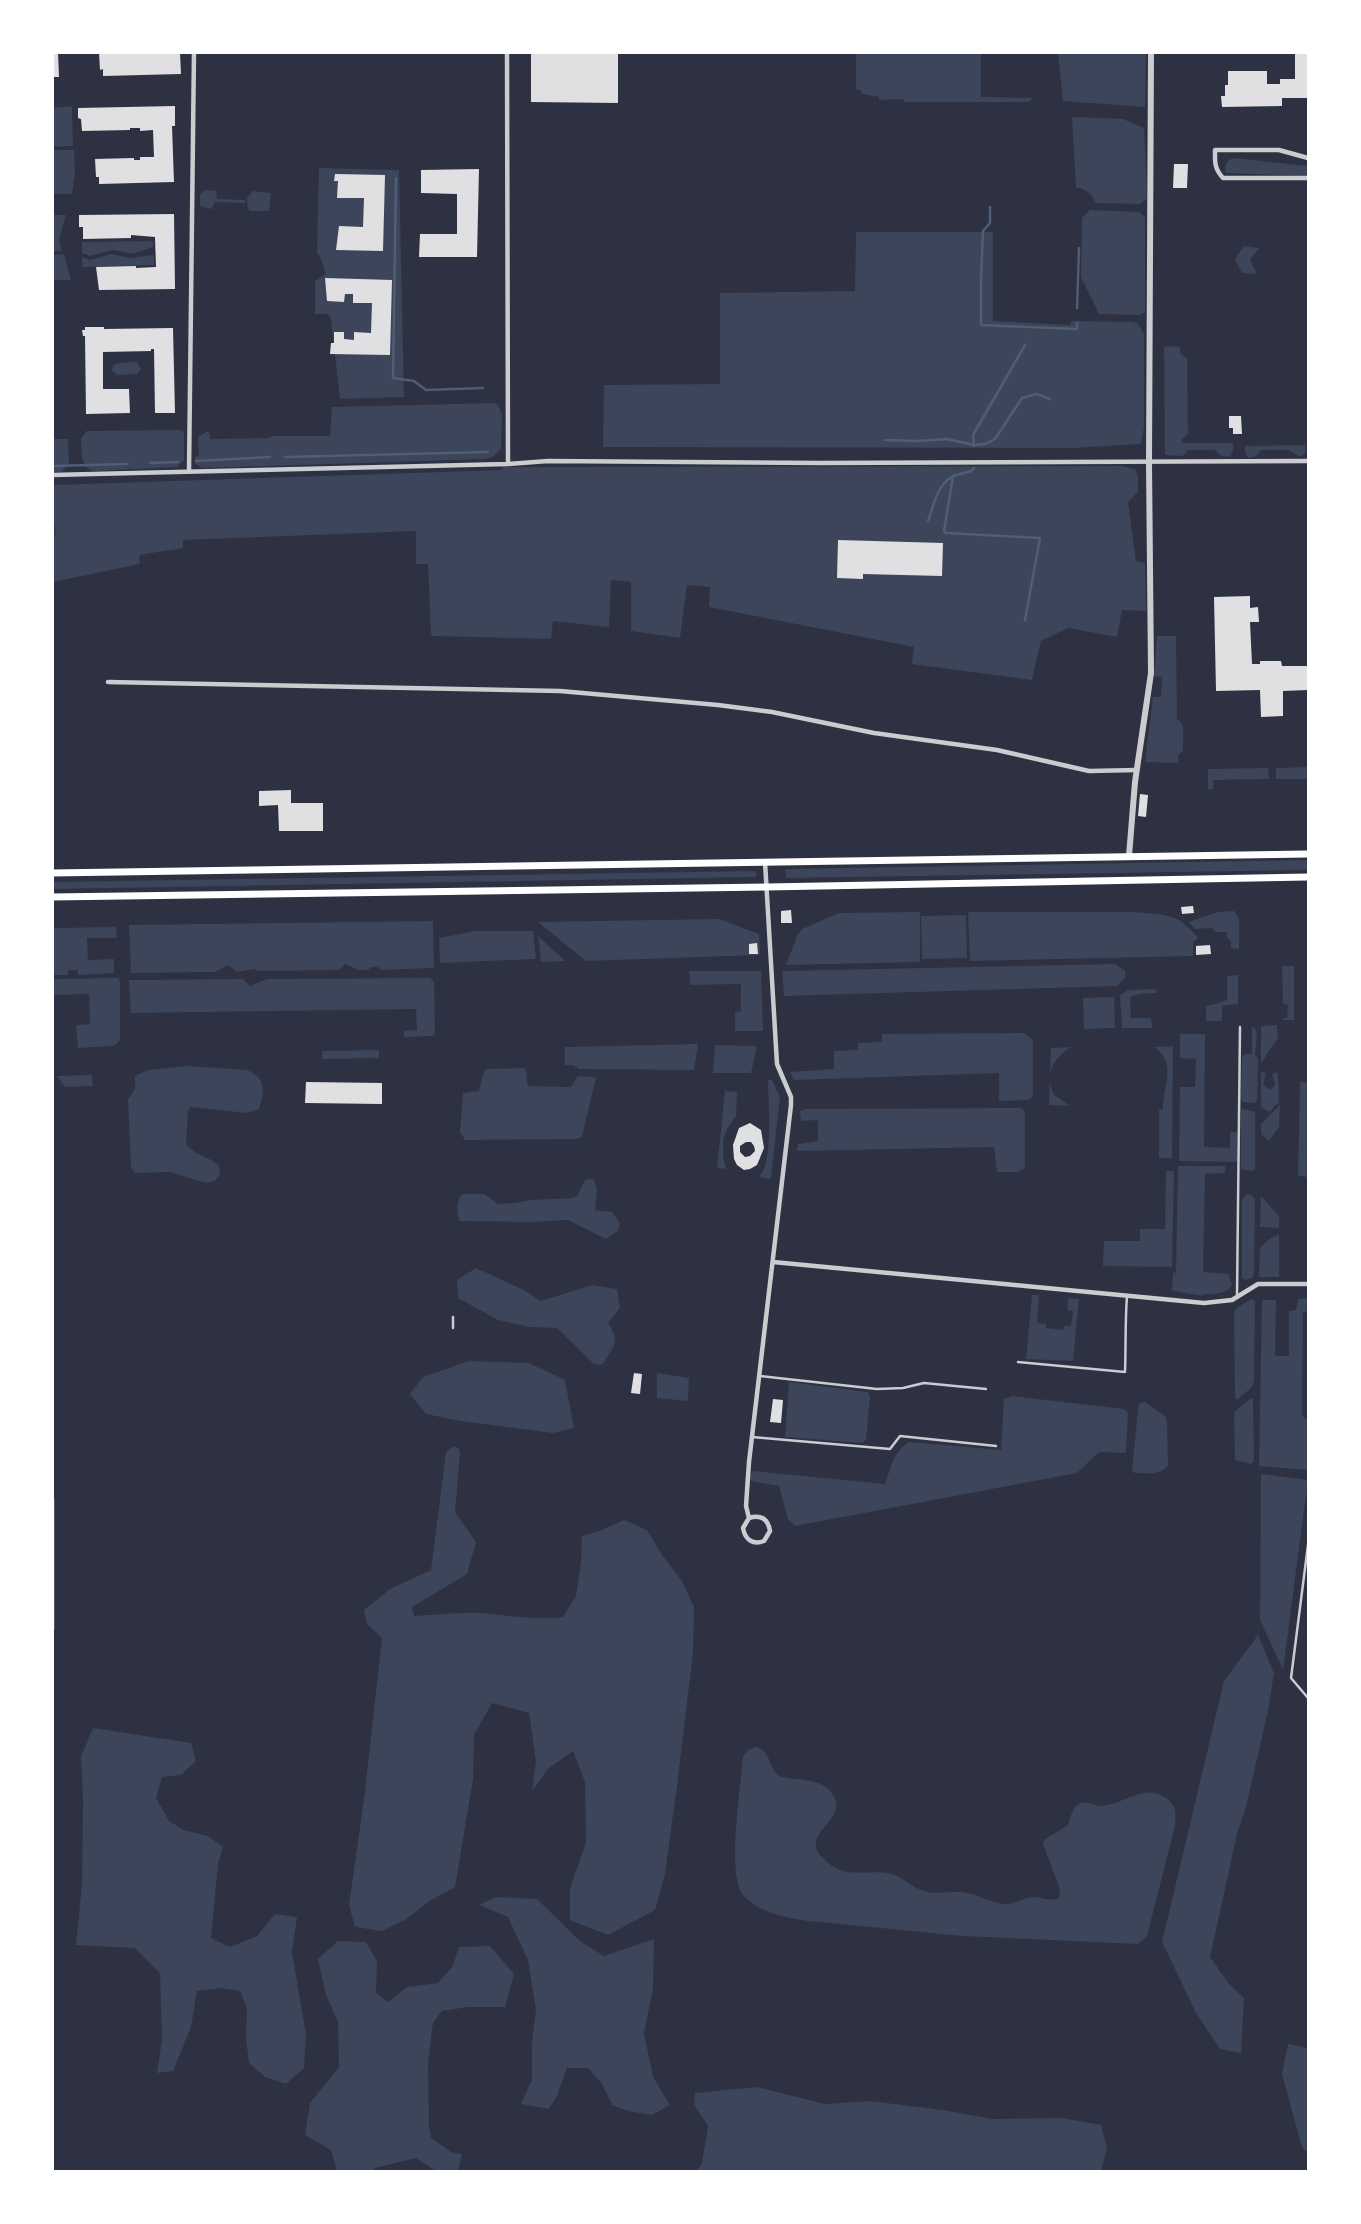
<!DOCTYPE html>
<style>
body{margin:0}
#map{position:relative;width:1361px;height:2224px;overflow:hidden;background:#2d3142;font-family:"Fira Sans Condensed",sans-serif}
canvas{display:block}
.frame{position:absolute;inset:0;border:54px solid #fff;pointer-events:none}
</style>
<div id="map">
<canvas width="1361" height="2224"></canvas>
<div class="frame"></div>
</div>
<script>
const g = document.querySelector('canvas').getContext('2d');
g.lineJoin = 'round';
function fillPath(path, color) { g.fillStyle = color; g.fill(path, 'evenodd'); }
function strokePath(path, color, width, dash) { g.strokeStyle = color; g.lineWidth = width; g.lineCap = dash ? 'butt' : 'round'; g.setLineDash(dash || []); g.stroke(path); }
fillPath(new Path2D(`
 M856 53H981V97L1033 98 1029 102H904L903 99 879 100V97L862 94V91L856 89Z
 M1058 53H1146L1145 107 1063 101Z
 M72 106 73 146 53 147V108Z
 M1072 117 1123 119 1144 128 1147 198 1140 204 1095 203C1092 193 1086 190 1076 187Z
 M53 150H74L75 173 72 194H53Z
 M1234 158 1308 166V176L1226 173C1224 165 1226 160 1234 158Z
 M319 168 399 170 404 397 340 399 331 318 328 314H315V281L326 274 320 257 317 253Z
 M205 190 216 191 217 199 245 200V203L215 202 212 209 202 207 200 205V194Z
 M253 191 271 193 269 211H250L248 209 247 198Z
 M1090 210 1139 212 1145 217V312L1139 315 1099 314 1081 277 1082 218Z
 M53 215H66L59 240 62 251H53Z
 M856 232H993V321L1071 325V321L1133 322 1138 324 1144 334V428L1141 444 1073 448 603 447 604 385 720 384V293L855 291Z
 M153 241V247L133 254 113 250 90 256 82 253V242Z
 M1244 246 1259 248 1250 260 1257 274 1242 273 1235 259Z
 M64 254 71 280H53V255Z
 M112 254 130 258 154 255V265L82 267V257L90 260Z
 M1167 346 1180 347V353L1187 359 1188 434 1182 439V443H1233V450L1230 457 1221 456 1215 450H1188L1183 456 1165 455 1164 347Z
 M137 362 141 370 137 374 117 375 112 371 113 366 117 363Z
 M495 403 498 405 502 415 501 449 493 457 486 459 202 468 195 463V457L199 456 198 437 206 432H209L210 439 268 438 273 436H330L332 407Z
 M179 430 184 432V460L177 467 93 471C79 465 82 452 81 438L87 431Z
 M53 439H68L69 463 62 472H53Z
 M1305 445 1306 452 1300 457 1289 450H1261L1256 456 1250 458C1246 456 1244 450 1245 446Z
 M1122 466 1135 469 1138 477V492L1128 502 1136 561 1145 563 1146 611 1122 610 1117 637 1068 628 1041 641 1032 680 912 664 914 647 709 607 710 587 687 585 680 638 631 631V582L611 580 609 627 553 621 551 639 433 636 431 634 428 564H416V531L183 540V548L139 555 140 564 53 582 52 523 57 540 52 512 53 485 502 470 503 467Z
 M1157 636H1176L1177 720 1180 721 1183 726V751L1178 755V763L1145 762 1153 697H1161L1162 677 1154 676Z
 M1308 767V779H1276V768Z
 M1268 768 1269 779 1213 780V789H1208V769Z
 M1308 860V870L786 878 785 869Z
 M754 871 757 874 754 877 52 889 53 882Z
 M1234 911 1239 918V949L1231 948V941L1227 938V932H1215L1212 928 1195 929 1189 922 1217 912Z
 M920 912V962L786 965 797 936 802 929 839 913Z
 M968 912H1134C1166 915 1177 912 1198 938L1193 942V956L970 961Z
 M966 915 967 958 922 959 921 916Z
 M720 919 759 934 760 955 586 961 538 922Z
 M433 921 434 968 380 970 378 967H371L368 970H358L345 964 339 970 257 971 255 969 237 972 228 965 215 972 131 973 129 925Z
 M116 927 117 938H87L88 960 114 959V973L78 975V970H68V975H53V928Z
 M475 931H533L536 959 440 963 439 938Z
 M538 936 565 961 541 962Z
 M1115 964 1125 971V978L1117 986 784 996 782 971Z
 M1282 966H1294V1020H1283V1018H1287L1288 1005 1283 1004Z
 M689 971H761L763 1031H735V1013L741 1011V984L690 985Z
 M1238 975V1004L1222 1006V1021H1206V1006C1214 1005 1219 1002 1227 1000V976Z
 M118 978 120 981V1038L118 1043 113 1046 78 1048 76 1025 90 1024 89 994 53 995V979Z
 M430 978 434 982 435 1034 433 1036 404 1037V1031L417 1030 416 1009 131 1013 129 980 243 979 250 986 267 979Z
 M1156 989 1157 993 1140 994 1130 997 1131 1018H1151L1152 1028H1122L1120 995 1128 990Z
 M1114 997 1115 1028 1084 1029 1083 998Z
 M1277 1025 1278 1038 1261 1063V1026Z
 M1252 1027 1255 1028 1257 1034 1255 1055 1258 1058 1257 1101 1254 1103 1243 1102 1241 1098 1242 1057 1245 1054H1252Z
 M1024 1033 1033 1040V1096L1029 1100 999 1101V1073L794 1080 790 1072 834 1069V1051L858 1050V1043L882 1042V1034Z
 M1180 1034H1205L1204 1147 1230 1148V1132H1237V1162L1179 1161 1180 1087H1195L1196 1059 1180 1058Z
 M698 1044 694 1070 579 1069 573 1065H565V1047Z
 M715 1045 757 1046 751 1073H713Z
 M1173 1046 1172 1158H1159V1110H1163C1162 1088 1178 1064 1154 1047Z
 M1071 1047C1053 1058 1044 1075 1054 1095L1070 1106 1049 1105 1051 1048Z
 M379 1050V1058L322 1059V1051Z
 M187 1066 247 1070C266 1077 265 1092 259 1109L247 1113 190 1107 188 1112 186 1144C197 1157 208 1155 219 1166L220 1174 215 1181 206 1183 170 1172 135 1173 131 1167 128 1099 135 1089V1076L148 1070Z
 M523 1068 526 1069 527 1082 529 1086 571 1087 578 1076 596 1077 582 1137 576 1139 465 1140 460 1132 463 1093 479 1091 484 1071 487 1069Z
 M1261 1072 1266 1073 1263 1085 1270 1090 1275 1085 1272 1074 1278 1072 1279 1102 1269 1112 1261 1107Z
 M92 1075 93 1086 65 1087 57 1076Z
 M768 1080H772L780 1097 771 1179 759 1177C774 1163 768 1103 768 1080Z
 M1300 1082H1308V1177L1298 1176Z
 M725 1091 737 1092 736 1116 727 1129 723 1140V1156L726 1169 717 1168Z
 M1280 1105 1279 1127 1269 1141 1261 1134V1124Z
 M1015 1108H1022L1025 1112V1168L1018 1172H997L994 1147 797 1151 798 1144 818 1141V1120L801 1121 800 1111 806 1109Z
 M1243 1109 1255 1112V1169L1252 1171 1241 1169V1110Z
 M1178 1166H1225V1173L1205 1174 1203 1272 1228 1274 1232 1284C1228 1295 1214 1294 1203 1294V1296L1172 1291 1173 1273 1176 1272Z
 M1166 1171H1174L1172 1267 1103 1266 1104 1241H1140V1229H1165Z
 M590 1179 594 1180 597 1189 595 1210 612 1212 620 1223 618 1231 606 1239 568 1220 533 1222 460 1221C456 1213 456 1201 462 1194H484L498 1204 515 1203 531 1200 573 1198 577 1196 585 1180Z
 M1250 1194 1255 1199 1254 1274 1252 1278 1246 1280 1242 1278V1200L1245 1195Z
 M1261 1196 1279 1216V1228L1260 1227Z
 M1279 1234V1277H1259L1260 1248 1268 1240Z
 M476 1268 524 1290 541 1301 592 1285 617 1289 620 1308 608 1323C620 1342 615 1345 603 1364L598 1365 593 1363 557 1328 530 1327 498 1320 458 1298 457 1280Z
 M1032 1295H1039L1037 1323 1046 1324V1328L1063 1330 1064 1326H1071L1073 1311 1067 1310 1068 1298 1079 1299 1073 1361 1026 1359Z
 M1308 1298V1311L1303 1312 1302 1415 1308 1421V1470L1259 1466 1262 1300H1276L1275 1356H1289V1311L1296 1310 1298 1299Z
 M1252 1299 1255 1301 1254 1380 1252 1387 1237 1400 1235 1397 1234 1313 1236 1308Z
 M469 1361 529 1363 565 1380 574 1428 553 1433 460 1421 426 1414 410 1394 423 1377Z
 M657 1373 689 1378 688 1401 657 1398Z
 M789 1382 868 1392 870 1397 866 1440 862 1443 785 1437Z
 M1012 1396 1124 1409 1128 1413 1126 1453 1099 1452 1077 1473 795 1526 788 1519 779 1486 751 1481 750 1476 753 1471 885 1484C891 1468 893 1452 909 1442L1001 1450 1004 1399Z
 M1251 1398 1253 1399 1254 1461 1251 1464 1235 1460 1234 1414 1236 1410Z
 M1145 1402 1165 1416 1167 1421 1168 1465C1160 1476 1147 1473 1135 1473L1132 1470 1138 1410 1139 1404Z
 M454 1446 459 1449 460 1453 455 1512 476 1542 467 1574 412 1607 414 1616C435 1615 458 1612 480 1613 507 1615 537 1621 563 1617L576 1596 581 1561 582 1536 599 1531 624 1520 647 1530 662 1555 682 1581 694 1607 693 1653 677 1786 665 1874 655 1910 608 1935 570 1920V1888L586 1843 585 1782 573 1751 548 1769 532 1791 536 1761 529 1713 492 1703 474 1735 473 1779 455 1887 431 1900 405 1920 382 1931 355 1927 349 1905 365 1792 382 1638 367 1624 364 1610 390 1589 431 1570 446 1452Z
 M1261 1474 1308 1480 1283 1670 1260 1620Z
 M1258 1635 1274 1673 1268 1711 1245 1811 1238 1830 1210 1957 1229 1984 1244 1998 1241 2053 1220 2049 1196 2013 1162 1942 1224 1681Z
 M93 1728 191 1743 196 1761 181 1775 162 1777 156 1798 169 1821 184 1830 208 1836 223 1847 218 1864 211 1938 230 1947 257 1936 275 1914 297 1917 292 1952 306 2035 304 2068 286 2084 265 2077 249 2063 246 2039 247 2009 240 1991 221 1988 197 1991 191 2027 173 2071 157 2073 162 2039 160 1973 135 1948 76 1945 82 1885 83 1800 81 1756Z
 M755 1747C771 1749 768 1767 779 1776 799 1782 826 1776 835 1799 844 1821 802 1834 821 1856 844 1882 864 1868 891 1874 904 1877 912 1888 924 1891 936 1895 949 1891 961 1892 977 1893 991 1904 1007 1904 1016 1904 1024 1897 1033 1897 1042 1897 1050 1902 1059 1898L1060 1889 1043 1844 1044 1840 1068 1825C1070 1818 1072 1810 1077 1805 1086 1798 1094 1807 1103 1806 1125 1803 1145 1783 1166 1798 1177 1806 1176 1813 1175 1826L1147 1936 1138 1944 963 1936 808 1921C787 1918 759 1913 744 1896 726 1877 741 1785 743 1757L748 1750Z
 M496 1897 537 1899 580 1941 604 1956 654 1939 653 1989 644 2033 653 2077 670 2105 652 2115 628 2111 612 2105 602 2084 588 2068H567L557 2096 549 2109 521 2104 532 2079V2042L536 2010 528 1960 508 1917 479 1905Z
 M338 1941 366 1942 377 1962 376 1993 388 2002 407 1987 438 1983 452 1967 459 1947 490 1946 514 1974 505 2007H468L442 2011 433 2023 428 2064 429 2125 431 2138 451 2152 462 2154 458 2171H436L416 2158 375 2168 373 2171H337L331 2150 305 2135 310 2103 339 2067 338 2022 326 1995 318 1959Z
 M1288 2044 1308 2048V2152L1304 2150 1301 2144 1282 2074Z
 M757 2087 825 2104 870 2101 943 2110 992 2119 1061 2118 1101 2125 1107 2149 1101 2171H697L702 2163 708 2126 694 2105 695 2093Z`), '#3c4559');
strokePath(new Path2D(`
 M396 178 393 378 414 381 426 390 483 388
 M990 207V223L983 231 981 280V325L1077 329V323
 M1077 308 1079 248
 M885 440 917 441 947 439 974 445 985 444 995 439 1022 398 1037 394 1050 399
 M974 446 973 435 1025 345
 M285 457 488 452
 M196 461 270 457
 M150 463 178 462
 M52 466 127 464
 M974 468 971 471 953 476 944 531 946 533 1040 538 1025 620
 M928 521C933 507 938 482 953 477`), '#4f5d75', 2.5);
fillPath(new Path2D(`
 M52 52H58L59 77H52Z
 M99 52H180L181 74 103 76V69L100 70Z
 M531 52H618V103L531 102Z
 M1295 52H1308V98H1282V106L1222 107 1221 96H1225V85H1228V71H1267V84H1280V79H1295Z
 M175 106V126H172L174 182 99 184V177H96L95 159 134 158V160H140V157H154L153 130 140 131V128H130V130L82 131 81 119 78 118V108Z
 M1174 164H1188L1187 188H1173Z
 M479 169 477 257H419L420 234H457V194L421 193V170Z
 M335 174 385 175 383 251 336 250 339 226 363 227 364 198H337L338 181H334Z
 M174 214 175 289 99 290 96 267 136 266V268L156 267 155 237 131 235V238L83 239V227H79V215Z
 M325 278 392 280 390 355 330 354 331 343H334V332H344V339L354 340V332L371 333 372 303H353V294H345L344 302 327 301Z
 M85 327H104V329L173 328 175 413H155L154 349H151V351L103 352V389H129L130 413 86 414 85 336H83L82 330H85Z
 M1229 416H1241L1242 434H1233V428H1229Z
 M838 540 943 543 942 576 863 574V579L837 578Z
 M1250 596V608L1258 607 1259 622H1250L1252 664H1260V661H1281L1282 666H1308V690L1283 691V716L1261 717 1260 690 1216 691 1214 597Z
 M291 790V803H323V831H279L278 805 259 806V791Z
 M1140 794 1148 795 1146 817 1138 816Z
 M1193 906 1194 913 1182 914 1181 907Z
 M791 910 792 923H781V911Z
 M757 943 758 954H749V944Z
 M1210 945 1211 954 1196 955V946Z
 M306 1082 382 1083V1104L305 1103Z
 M750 1123 761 1130 764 1148 757 1165 750 1169 744 1170 737 1165 734 1159 733 1145 739 1128ZM746 1142H751L754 1146 755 1151 750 1156 745 1157 740 1152V1146Z
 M634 1373 642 1374 640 1394 631 1393Z
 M773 1399 783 1400 781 1423 770 1422Z`), '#e0e0e3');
strokePath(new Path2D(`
 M1237 1295 1240 1027
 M453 1328V1317
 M1018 1362 1125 1372C1126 1346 1125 1322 1127 1296
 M760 1376 877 1389 903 1388 924 1383 986 1389
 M752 1437 890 1449 900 1436 996 1446
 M1308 1545 1291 1678 1308 1698`), '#caccd0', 2.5);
strokePath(new Path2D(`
 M507 52 508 464
 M1308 158 1279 150H1215C1215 162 1214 168 1223 178H1308
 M189 471 194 52
 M52 475 508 464 548 461 820 463 1308 461
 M108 682 560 691 718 705 772 712 874 733 997 750 1089 771 1137 770
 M773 1262 1204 1303 1232 1300 1258 1284H1308
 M52 1499V1629
 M749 1518C761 1514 768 1519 770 1531L764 1541C753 1545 745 1540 743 1528L749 1518 746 1506 749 1462 791 1105V1097L777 1064 765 862`), '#caccd0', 4.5);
strokePath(new Path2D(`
 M1129 856 1135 782 1151 673 1149 463 1151 52`), '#caccd0', 6);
strokePath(new Path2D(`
 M52 873 1308 854
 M52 897 767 887 1308 877`), '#fff', 7);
</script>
